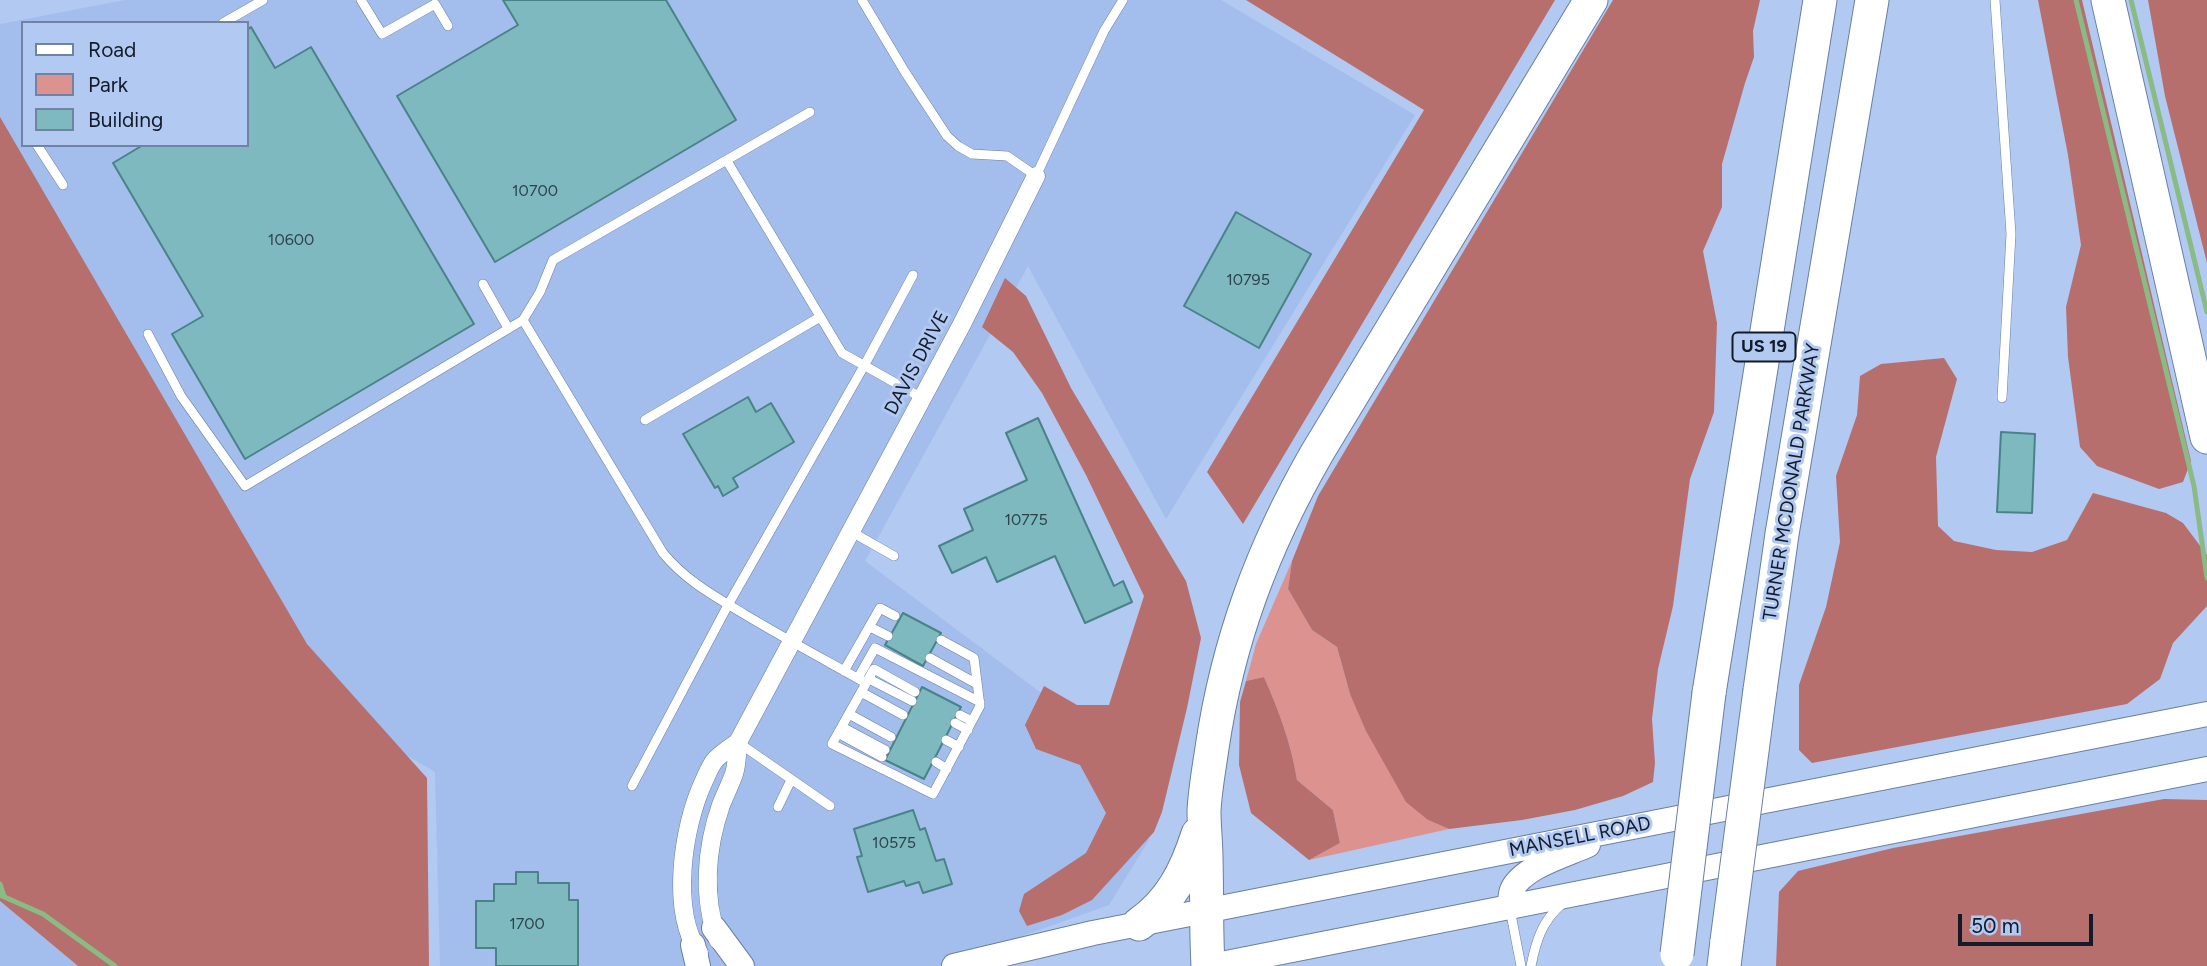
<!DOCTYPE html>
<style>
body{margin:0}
#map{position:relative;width:2207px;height:966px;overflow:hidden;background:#b2c9f1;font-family:Figtree,sans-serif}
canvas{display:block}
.legend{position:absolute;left:21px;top:21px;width:228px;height:126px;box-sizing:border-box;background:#b2c9f1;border:2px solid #7283a1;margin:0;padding:9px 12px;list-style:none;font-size:21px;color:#131b29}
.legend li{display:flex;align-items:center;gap:14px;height:35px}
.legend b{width:35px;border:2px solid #7283a1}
.scale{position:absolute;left:1958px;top:914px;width:135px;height:32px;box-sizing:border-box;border:4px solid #131b29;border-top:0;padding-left:9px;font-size:21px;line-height:24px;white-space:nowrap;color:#131b29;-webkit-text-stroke:5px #b2c9f1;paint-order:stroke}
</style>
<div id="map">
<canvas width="2207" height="966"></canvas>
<ul class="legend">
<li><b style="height:9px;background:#fff"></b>Road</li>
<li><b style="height:19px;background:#dc9390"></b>Park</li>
<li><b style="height:19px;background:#7db9be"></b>Building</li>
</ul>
<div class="scale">50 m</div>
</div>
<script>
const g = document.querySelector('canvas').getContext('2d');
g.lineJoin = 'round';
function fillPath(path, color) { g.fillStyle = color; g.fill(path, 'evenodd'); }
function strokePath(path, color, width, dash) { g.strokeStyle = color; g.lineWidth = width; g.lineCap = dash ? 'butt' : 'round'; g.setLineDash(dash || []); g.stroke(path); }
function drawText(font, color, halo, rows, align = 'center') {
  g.font = font + ' Figtree,sans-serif'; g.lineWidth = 6; g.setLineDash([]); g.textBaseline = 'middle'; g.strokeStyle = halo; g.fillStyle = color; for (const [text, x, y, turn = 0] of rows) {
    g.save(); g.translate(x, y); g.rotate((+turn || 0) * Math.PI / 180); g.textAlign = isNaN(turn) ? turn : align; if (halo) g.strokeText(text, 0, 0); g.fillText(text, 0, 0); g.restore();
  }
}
fillPath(new Path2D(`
 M125 0H1221L1415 115 1166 519 1028 266 865 561 1076 719 1149 840 1109 905 938 966H440L435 772 301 693 0 155V24ZM23 23H247V145H23Z
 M0 901 78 966H0Z`), '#a3beec');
fillPath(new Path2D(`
 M1292 561 1288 589 1312 630 1337 647 1350 694 1428 820 1449 829 1309 860 1340 843 1333 810 1297 780C1291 743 1279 711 1264 677L1246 681 1256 644Z`), '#dc9390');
fillPath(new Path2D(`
 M1246 0H1555L1243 524 1207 472 1424 110Z
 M1613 0H1760L1753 31 1754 57 1745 83 1722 164V207L1703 251 1717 323 1714 412 1690 479 1673 606 1658 669 1652 719 1655 763 1653 782 1623 796 1575 810 1522 820 1449 829 1428 820 1406 802 1366 731 1350 694 1337 647 1312 630 1288 589 1292 561 1318 496Z
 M2038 0H2082L2191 461 2183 482 2159 489 2097 466 2080 447 2068 357 2066 307 2081 245 2068 155Z
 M2148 0H2207V263L2165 96Z
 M0 117 307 644 427 778 429 966H78L0 901Z
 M1005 278 1026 296 1071 388 1186 581 1201 638 1187 708 1162 812 1154 832 1092 900 1062 915 1027 926 1019 911 1024 894 1086 853 1106 813 1080 765 1036 749 1025 725 1044 686 1077 705H1109L1144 596 1086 475 1042 393 1013 352 982 327Z
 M1944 358 1957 379 1936 457 1938 526 1954 541 1996 550 2032 552 2067 540 2093 493 2166 513 2183 523 2207 555V606L2173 643 2160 679 2127 704 1812 763 1799 750V685L1826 607 1840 542 1836 476 1857 415 1860 376 1881 364Z
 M1264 677C1279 711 1291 743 1297 780L1333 810 1340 843 1309 860 1251 813 1239 765 1240 702 1246 681Z
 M2164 799 2207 800V966H1776L1779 892 1798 871 1893 848Z`), '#b76f6d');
strokePath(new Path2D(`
 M2076 0 2194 486 2207 578
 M2131 0 2207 312
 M0 884 4 896
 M0 895 43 914 115 966`), '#8abb84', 5);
const building = new Path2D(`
 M503 0H666L736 120 495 262 397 96 518 25Z
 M251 27 275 68 311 47 474 324 245 459 172 334 203 316 113 163 143 145H247V30Z
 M1236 212 1311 254 1259 348 1184 306Z
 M748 397 756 412 771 403 794 442 733 478 738 487 723 496 718 486 715 488 683 434Z
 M1038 418 1114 586 1123 581 1132 602 1085 623 1055 556 997 582 986 557 952 573 939 546 973 530 964 509 1027 480 1006 433Z
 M2001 432 2035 434 2032 513 1997 512Z
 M903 613 941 633 923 666 885 645Z
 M922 687 961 707 924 779 885 760Z
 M913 810 920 830 925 828 936 861 944 859 952 884 923 893 919 882 906 886 904 881 868 892 857 857 862 856 854 829Z
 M516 872H538V883H569V900H578V966H496V948H476V901H494V884H516Z`);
fillPath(building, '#7db9be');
strokePath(building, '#488388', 2);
const service = new Path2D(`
 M361 0 382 34 435 4 448 26
 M862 0 905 72 947 136 958 146 972 154 1007 156 1036 176 1104 31 1123 0
 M1995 0 2011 234 2002 398
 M223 23 263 0
 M37 145 63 185
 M727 161 842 353 922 398
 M483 284 508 328
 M523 320 663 553C685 580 714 596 744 614 784 638 825 660 866 683
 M148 334 181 396 245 486 523 320 540 292 553 260 810 112
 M645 420 820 317
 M850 531 894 556
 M870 627 888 636
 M930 658 977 684
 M844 671 880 608 895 616
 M858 678 875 648 980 702
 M869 679 912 701
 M861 692 903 715
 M915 692 874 669 832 744 933 794 980 706 974 658 941 640
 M849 714 891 737
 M960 715 972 721
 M955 723 968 730
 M842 727 885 750
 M838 733 882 757
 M946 740 959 747
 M739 743 830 806
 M936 762 947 769
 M632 786 728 605 864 366 913 275
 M778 807 791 780
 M1510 909 1521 966
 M1531 966C1536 941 1542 921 1562 904`);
const minor = new Path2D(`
 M718 940C702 897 706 848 721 805 725 795 730 785 734 774 737 765 737 752 738 742L962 324 1036 176
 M699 953C670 910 683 827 703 783 707 775 710 765 716 759 722 753 731 747 738 742`);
const secondary = new Path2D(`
 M1510 907C1510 902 1510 895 1512 890 1522 867 1566 855 1588 845
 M714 928 742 966
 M693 945 698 966
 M954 966 1093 933 2207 714
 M1211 966 2207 769`);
const motorway = new Path2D(`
 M2108 0 2207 437
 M1760 690 1782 534 1872 0
 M1709 693 1820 0
 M1139 924C1171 902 1186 871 1198 834
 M1208 966C1206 930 1207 895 1206 859 1206 843 1204 827 1204 811 1205 790 1209 769 1212 748 1228 640 1263 547 1317 453L1591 0
 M1724 966 1727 941`);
strokePath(service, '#697fa4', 10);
strokePath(minor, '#697fa4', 19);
strokePath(secondary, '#697fa4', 26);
strokePath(motorway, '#697fa4', 35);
strokePath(service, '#fff', 9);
strokePath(minor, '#fff', 18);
strokePath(secondary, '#fff', 24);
strokePath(motorway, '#fff', 33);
const motorwayBridge = new Path2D(`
 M1727 941 1760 690
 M1677 954 1709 693`);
strokePath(motorwayBridge, '#697fa4', 35, []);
strokePath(motorwayBridge, '#fff', 33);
drawText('16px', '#2e424e', null, [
 ["10700",535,191],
 ["10600",291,240],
 ["10795",1248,280],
 ["10775",1026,520],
 ["10575",894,843],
 ["1700",527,924]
]);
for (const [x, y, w] of [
 [1764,347,63]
]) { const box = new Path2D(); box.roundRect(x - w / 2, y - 14.5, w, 29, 5); g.fillStyle = '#b2c9f1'; g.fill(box); strokePath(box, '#131b29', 2); }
drawText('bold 18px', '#131b29', null, [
 ["US 19",1764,347]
]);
drawText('19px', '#131b29', '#b2c9f1', [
 ["DAVIS DRIVE",917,363,-62],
 ["TURNER MCDONALD PARKWAY",1792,482,-81],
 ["MANSELL ROAD",1580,837,-11]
]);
</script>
